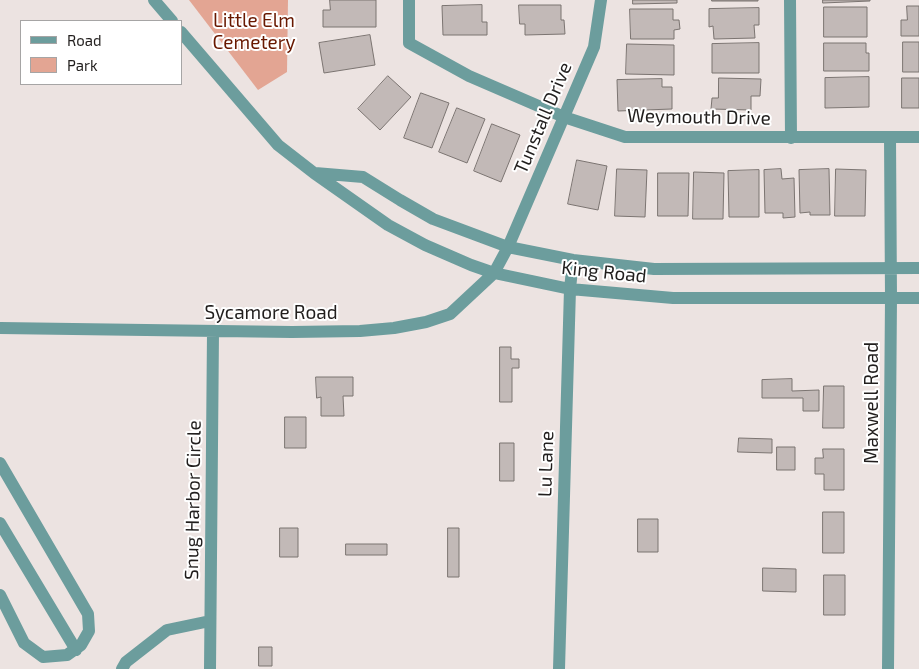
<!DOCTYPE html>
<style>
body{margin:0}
#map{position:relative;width:919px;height:669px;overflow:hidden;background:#ece3e1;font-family:"Exo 2",sans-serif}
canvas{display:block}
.legend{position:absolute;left:20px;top:20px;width:162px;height:65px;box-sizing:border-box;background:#fff;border:1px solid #a6a5a5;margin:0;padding:6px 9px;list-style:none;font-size:15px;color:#211e1d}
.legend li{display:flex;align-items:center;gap:10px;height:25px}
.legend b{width:25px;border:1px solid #a6a5a5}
</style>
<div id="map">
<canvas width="919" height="669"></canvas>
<ul class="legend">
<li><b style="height:6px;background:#6c9d9d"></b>Road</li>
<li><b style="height:14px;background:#e3a593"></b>Park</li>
</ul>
</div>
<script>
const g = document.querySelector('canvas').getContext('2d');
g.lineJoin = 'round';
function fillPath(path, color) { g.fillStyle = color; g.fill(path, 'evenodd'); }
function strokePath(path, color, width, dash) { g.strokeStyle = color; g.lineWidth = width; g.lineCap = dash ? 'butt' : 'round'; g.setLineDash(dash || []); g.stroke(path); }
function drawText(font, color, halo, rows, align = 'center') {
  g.font = font + ' "Exo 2",sans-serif'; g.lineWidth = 4; g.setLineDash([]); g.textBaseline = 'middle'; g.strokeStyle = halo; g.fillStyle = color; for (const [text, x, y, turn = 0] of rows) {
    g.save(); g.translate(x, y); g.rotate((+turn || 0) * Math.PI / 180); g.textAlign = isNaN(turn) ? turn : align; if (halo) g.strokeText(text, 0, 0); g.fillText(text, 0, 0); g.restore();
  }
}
fillPath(new Path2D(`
 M189 0H288L287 72 258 90Z`), '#e3a593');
const building = new Path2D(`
 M330 0H376V27H323V10H330Z
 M633 0H677V3L633 4Z
 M712 0H758V1H712Z
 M823 0H870V1L823 3Z
 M482 5V22H487V35H443L442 6Z
 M519 5H561V20H564L565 34 525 35V24H520Z
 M907 6H919V36H901V20H907Z
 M824 7H867V37H824Z
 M759 8V25H754L755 38 714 39 713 26 709 27V9Z
 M630 9H673V20H679L680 29 674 30V39H631Z
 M370 35 375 65 324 73 319 43Z
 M903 42H919V72H903Z
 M759 43V73H712V44Z
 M824 43H866V53H869V71H824Z
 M627 44 674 45V75L626 74Z
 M388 76 411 97 380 130 358 109Z
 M869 77V107L825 108V78Z
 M719 78 761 79 760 96H751V110L711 109 712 98H718Z
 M902 78H919V108H902Z
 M662 79V87H672V109L618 111 617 80Z
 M421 93 449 103 432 148 404 138Z
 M457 108 485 119 467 163 439 152Z
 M492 124 520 135 501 182 474 171Z
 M577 160 607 166 598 210 568 204Z
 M617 169 647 170 645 217 615 216Z
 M781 169 782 179 794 178 795 217 783 218V213H765L764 170Z
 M829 169 830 215H810V212L800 213 799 170Z
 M836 169 866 170 865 216H835Z
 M759 170V217H729L728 171Z
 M694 172 724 173 723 219H693Z
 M658 173H689L688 216H658Z
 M500 347H511V359H519V368H512V402H500Z
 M316 377H353V396H343L344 416H321V397L317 398Z
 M792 379V391L819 390V411H803V398H762V380Z
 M824 386H844V428H823Z
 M285 417H306V448H285Z
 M739 438 772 439V453L738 452Z
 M500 443H514V481H500Z
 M777 447H795V470H777Z
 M823 449H844V490H824V474H815V458H823Z
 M823 512H844V553H823Z
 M638 519H658V552H638Z
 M280 528H298V557H280Z
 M448 528H459V577H448Z
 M346 544H387V555H346Z
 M763 568 796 569V592L763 591Z
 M824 575H845V615H824Z
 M259 647H272V666H259Z`);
fillPath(building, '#c2b9b7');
strokePath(building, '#7b7471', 1);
strokePath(new Path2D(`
 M154 0 172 21
 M409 0V43L469 76 564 117 625 137H919
 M790 0 791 138
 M181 32 278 145 314 173 388 225 425 245 471 265 494 273 570 289 673 298H919
 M315 173 363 177 400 200 433 219 508 247 573 260 654 269 919 268
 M0 328 292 332 360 331 394 328 426 322 450 314 494 273 508 247 594 47 601 0
 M0 463 88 614 89 631 81 645 67 655 43 657 24 643 0 595
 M0 523 76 650
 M122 669 126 662 167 630 210 621
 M210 669 213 332
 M559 669 570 289 573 260
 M888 669 891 298 890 137`), '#6c9d9d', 12);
drawText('19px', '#681800', '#fff', [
 ["Little Elm",254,21],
 ["Cemetery",254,43]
]);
drawText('19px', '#211e1d', '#fff', [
 ["Weymouth Drive",699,117,1],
 ["Tunstall Drive",543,118,-67],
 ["King Road",604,272,6],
 ["Sycamore Road",271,313],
 ["Maxwell Road",872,403,-90],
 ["Lu Lane",546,464,-88],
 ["Snug Harbor Circle",193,500,-89]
]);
</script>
